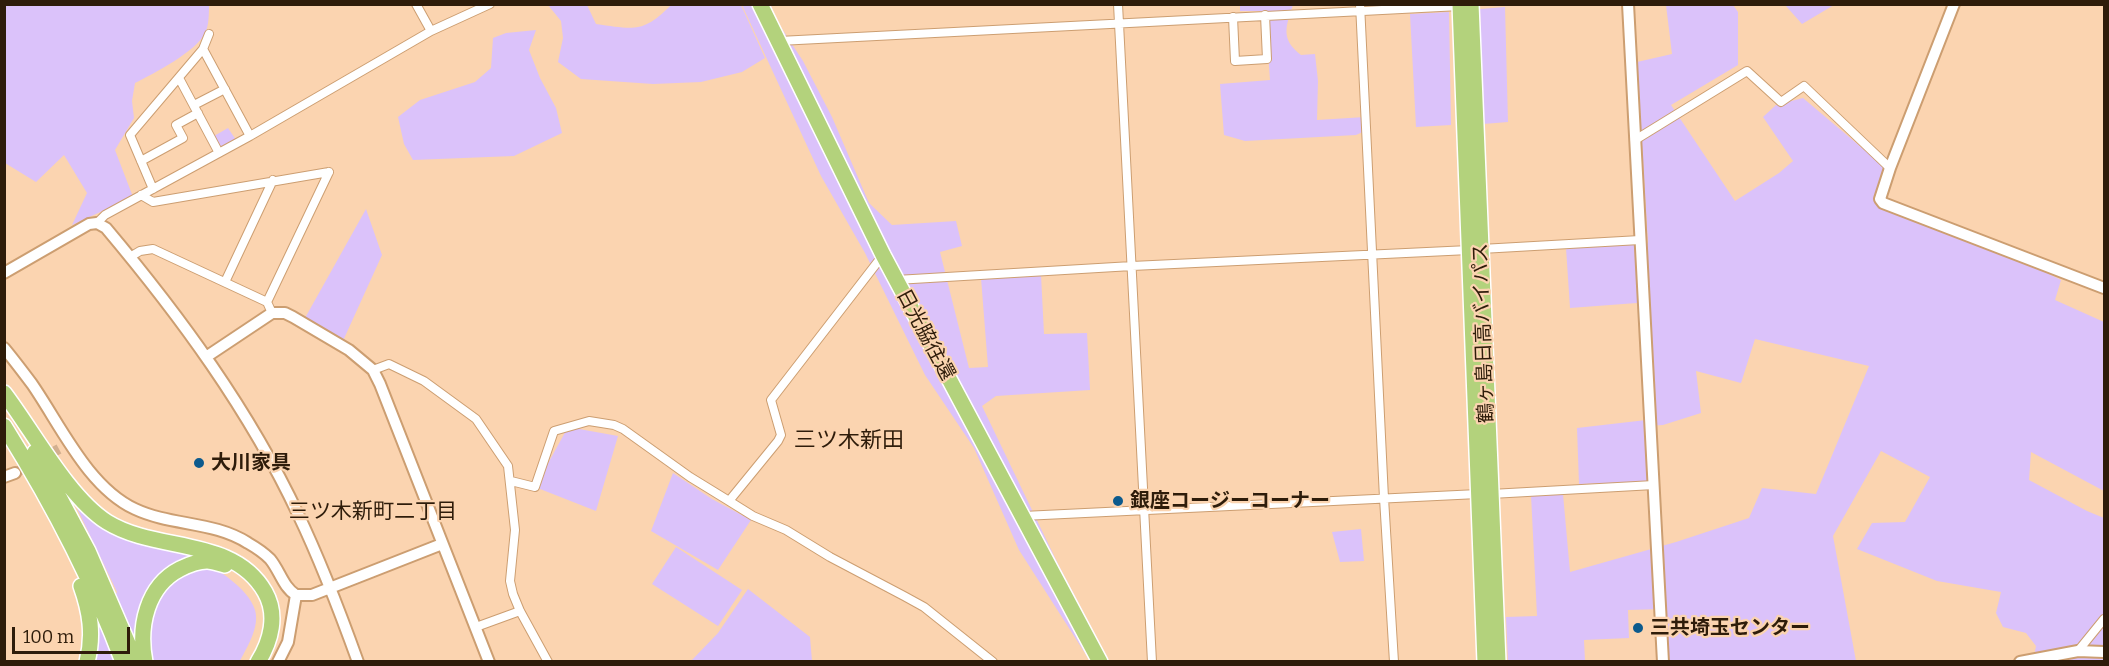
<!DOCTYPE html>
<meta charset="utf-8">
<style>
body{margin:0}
#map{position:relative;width:2109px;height:666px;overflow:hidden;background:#fbd4b0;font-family:Bitter,serif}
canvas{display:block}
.frame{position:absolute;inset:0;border:6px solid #2e1c0a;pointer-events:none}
.scale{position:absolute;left:12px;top:627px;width:118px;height:27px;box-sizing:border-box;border:3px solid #2e1c0a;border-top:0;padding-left:8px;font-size:18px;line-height:21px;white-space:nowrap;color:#2e1c0a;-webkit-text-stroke:4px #fbd4b0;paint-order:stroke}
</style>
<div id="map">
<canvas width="2109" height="666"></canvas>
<div class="frame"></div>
<div class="scale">100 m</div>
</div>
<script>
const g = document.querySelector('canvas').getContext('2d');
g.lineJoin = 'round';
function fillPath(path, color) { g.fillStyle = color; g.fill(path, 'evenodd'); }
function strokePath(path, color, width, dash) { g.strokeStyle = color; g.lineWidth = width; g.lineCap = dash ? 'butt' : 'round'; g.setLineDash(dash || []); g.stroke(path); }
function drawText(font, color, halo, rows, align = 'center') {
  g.font = font + ' Bitter,"Noto Sans JP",serif'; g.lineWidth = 4.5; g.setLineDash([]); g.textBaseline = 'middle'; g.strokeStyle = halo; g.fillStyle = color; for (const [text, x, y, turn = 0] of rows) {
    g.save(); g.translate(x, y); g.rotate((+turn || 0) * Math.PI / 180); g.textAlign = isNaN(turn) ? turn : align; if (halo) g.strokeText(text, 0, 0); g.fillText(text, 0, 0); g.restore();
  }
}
fillPath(new Path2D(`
 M4 5H209C209 13 209 26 205 33 197 51 153 74 135 83L132 101 134 118 115 150 133 197 72 225 87 193 64 155 36 182 5 163Z
 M548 5H587L596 24C633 29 643 34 671 5H741L765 58 742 72 701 82 653 84 581 79 558 62 563 38 561 21Z
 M742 5H771L773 15 803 61 832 117 869 203 892 225 956 221 962 246 940 252 969 368 988 367 981 278 1041 275 1044 334 1087 333 1090 390 996 396 982 406 1058 564 1109 661H1090L1019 550 974 448 925 375 865 253 821 176Z
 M1240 5H1293C1286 26 1280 39 1301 55L1315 54 1318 81 1317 120 1365 117V131L1356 135 1245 141 1224 135 1220 84 1270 80 1265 11H1240Z
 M1666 5H1733L1738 12V65L1671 105 1735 201 1779 173 1793 161 1763 117 1776 105 1803 98 1887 169 1876 202 2017 258 2061 280 2055 300 2104 322V491L2031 452 2029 480 2087 511 2104 518V661H2033L2036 646 2026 633 2003 627 1996 613 2001 592 1937 581 1857 549 1872 523 1905 522 1930 477 1881 451 1833 536 1856 661H1666L1663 609 1628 610 1629 638 1584 640 1585 661H1508L1506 617 1537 616 1531 495 1563 494 1570 572 1676 542 1749 518 1762 488 1816 494 1869 366 1755 339 1741 383 1696 371 1701 413 1663 425 1647 426 1649 482 1579 484 1577 428 1655 419 1650 302 1570 308 1566 248 1648 243 1637 62 1672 54Z
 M1785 5H1834L1802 24Z
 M1505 7 1508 122 1483 124 1480 9Z
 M1449 12 1451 125 1416 127 1410 14Z
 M536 30 529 50 540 78 556 108 562 133 514 156 413 160 404 144 398 117 420 100 475 82 491 68 493 38 506 33Z
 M228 128 236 140 224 147H220L214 136Z
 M366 209 382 255 342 343 305 318Z
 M568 427 618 436 596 511 535 487Z
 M673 473 712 499 751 520 718 570 651 531Z
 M74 502C116 520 243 566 255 610 260 627 247 647 240 661H93L97 631 117 592Z
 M1361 529 1364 561 1340 562 1332 532Z
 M676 547 742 590 718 626 652 584Z
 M748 589 810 637 812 661H691L718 633Z`), '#dbc2fa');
strokePath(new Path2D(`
 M15 473 59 449`), '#d2af8f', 10, [10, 5]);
const street = new Path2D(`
 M416 4 431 31
 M1118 4 1152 662
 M1360 4 1384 498 1394 662
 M1233 17 1235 61 1267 59 1265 15
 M779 41 1460 6
 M203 49 250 136
 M179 78 219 153
 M194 105 225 89
 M1635 140 1747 71 1781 102 1804 86 1890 168
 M141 161 183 138 176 125 198 113
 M153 189 130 135 203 49 209 34
 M141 195 153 202 329 172
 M97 223 105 215 250 136 431 31 490 4
 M1481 249 1640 240
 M883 255 771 400 781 435 778 441 729 501 753 516 786 530 830 557 904 596 924 607 993 662
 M130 257 140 251 153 249 267 302 272 313
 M896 280 1132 266 1469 250
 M225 282 273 180
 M267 302 329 172
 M373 370 389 364 424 381 476 419 508 466 515 530 510 581 513 594 520 611 548 662
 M511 481 535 487 554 431 589 421 614 425 623 429 690 477 729 501
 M1491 494 1654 485
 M1023 516 1478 494
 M476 627 520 611
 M2078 651 2104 619`);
const secondary = new Path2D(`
 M1628 4 1663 662
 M1954 4 1890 168 1880 199 1883 203 2104 288
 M4 273 89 224 97 223 106 228C180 316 249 410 298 514 321 562 340 612 358 662
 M4 348C14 360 23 372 32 384 61 426 88 487 135 509 171 526 214 521 248 543 255 547 264 553 270 559 280 571 283 587 296 595L288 642 278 662
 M206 357 272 313H285L293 317 349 350 373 370 380 384 489 662
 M4 477 15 473
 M296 595H312L442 544
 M2020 662 2078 651 2104 652`);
const highway = new Path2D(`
 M760 4 883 255 1100 662
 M1460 4 1485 662
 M1471 4 1498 662
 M4 393C33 431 68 497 107 522 157 553 233 536 265 592 278 615 271 641 258 662
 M4 426C51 501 92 579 123 662
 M35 452 88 551 136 662
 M81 586C90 611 94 635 87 662
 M145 662C138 626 147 586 180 569 188 565 198 561 207 561 213 561 219 564 225 565`);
strokePath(street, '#cc9e71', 10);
strokePath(secondary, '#cc9e71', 14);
strokePath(highway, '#fff', 18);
strokePath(street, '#fff', 8);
strokePath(secondary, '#fff', 10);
strokePath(highway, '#b3d27c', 15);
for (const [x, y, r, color] of [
 [199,463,6,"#0c5a8d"],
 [1118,501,6,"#0c5a8d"],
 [1638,628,6,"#0c5a8d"]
]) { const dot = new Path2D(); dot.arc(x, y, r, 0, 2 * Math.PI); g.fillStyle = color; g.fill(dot); strokePath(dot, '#fbd4b0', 2); }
drawText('20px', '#2e1c0a', '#fbd4b0', [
 ["鶴ヶ島日高バイパス",1484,333,-92],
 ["日光脇往還",925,335,62]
]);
drawText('bold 20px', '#2e1c0a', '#fbd4b0', [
 ["大川家具",211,463],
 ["銀座コージーコーナー",1130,501],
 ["三共埼玉センター",1650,628]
], 'left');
drawText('21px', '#2e1c0a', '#fbd4b0', [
 ["三ツ木新町二丁目",373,512]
]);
drawText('22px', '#2e1c0a', '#fbd4b0', [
 ["三ツ木新田",849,441]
]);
</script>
